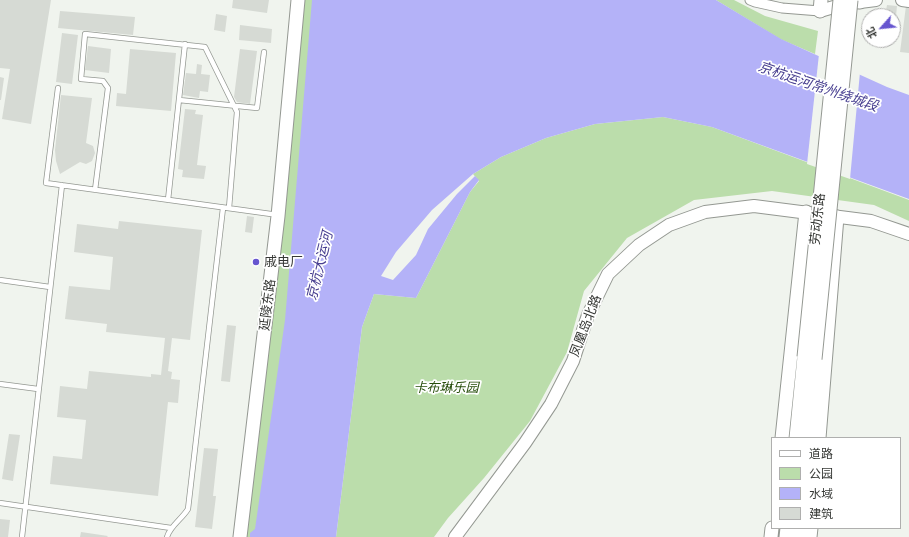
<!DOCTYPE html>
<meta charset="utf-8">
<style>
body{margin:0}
#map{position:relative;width:909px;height:537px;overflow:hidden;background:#f0f4ee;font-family:"Noto Serif","Noto Sans SC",serif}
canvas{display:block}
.legend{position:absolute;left:771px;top:437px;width:130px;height:92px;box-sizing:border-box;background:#fff;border:1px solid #afafae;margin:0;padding:5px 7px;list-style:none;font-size:12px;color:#363835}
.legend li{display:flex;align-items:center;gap:8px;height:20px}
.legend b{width:20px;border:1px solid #afafae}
.north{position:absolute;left:861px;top:8px;width:40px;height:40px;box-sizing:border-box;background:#fff;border:1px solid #afafae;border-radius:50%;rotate:243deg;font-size:11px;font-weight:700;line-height:16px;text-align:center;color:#363835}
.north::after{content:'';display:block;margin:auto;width:14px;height:18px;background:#6655cf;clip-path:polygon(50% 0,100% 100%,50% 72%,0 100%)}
</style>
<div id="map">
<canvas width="909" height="537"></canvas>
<ul class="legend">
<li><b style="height:5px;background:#fff"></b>道路</li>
<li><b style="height:11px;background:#bbddab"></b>公园</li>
<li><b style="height:11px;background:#b4b2f8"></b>水域</li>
<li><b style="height:11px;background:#d6dad4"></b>建筑</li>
</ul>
<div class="north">北</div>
</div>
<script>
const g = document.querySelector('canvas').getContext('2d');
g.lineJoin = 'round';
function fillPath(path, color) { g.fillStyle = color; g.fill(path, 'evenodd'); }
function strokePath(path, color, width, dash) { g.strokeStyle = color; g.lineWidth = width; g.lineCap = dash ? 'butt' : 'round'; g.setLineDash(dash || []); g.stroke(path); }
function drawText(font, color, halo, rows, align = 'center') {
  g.font = font + ' "Noto Serif","Noto Sans SC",serif'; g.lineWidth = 3.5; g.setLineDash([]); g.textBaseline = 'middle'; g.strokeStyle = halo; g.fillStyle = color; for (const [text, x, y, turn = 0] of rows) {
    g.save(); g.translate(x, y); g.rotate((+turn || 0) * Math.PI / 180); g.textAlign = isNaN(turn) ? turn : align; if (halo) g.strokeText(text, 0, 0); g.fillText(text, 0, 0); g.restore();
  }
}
fillPath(new Path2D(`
 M301 0H320L287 315 257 537H245Z
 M716 0H734L765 16 818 31 815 54 780 39Z
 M663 117 712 127 909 200V221L874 205 772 191 694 200 627 238 584 291 567 352 530 421 484 478 448 518 434 537H336L362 327 374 294 416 298 470 192 479 181 473 174 501 157 546 138 595 124Z`), '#bbddab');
fillPath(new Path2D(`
 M312 0H716L781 39 887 87 909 95V199L712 127 663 117 595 124 546 138 501 157 473 174 432 210 396 252 381 276 393 280 416 255 428 229 457 194 475 176 479 180 470 192 416 298 374 294 362 327 336 537H250V533L255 529 285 320Z`), '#b4b2f8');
fillPath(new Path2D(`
 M819 54 860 72 850 179 807 164Z`), '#f0f4ee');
fillPath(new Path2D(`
 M0 0H51L31 124 2 119 10 69 0 68Z
 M233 0H269L267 13 232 8Z
 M887 5 897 6 894 36 893 16H885Z
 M906 6H909V53L900 52Z
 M60 11 135 17 133 35 58 28Z
 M216 14 227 16 225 32 214 30Z
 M240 25 272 29 271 43 239 40Z
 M62 33 78 35 72 84 56 82Z
 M88 46 111 49 109 73 85 70Z
 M130 49 176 53 171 111 116 106 117 93 126 94Z
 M240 49 257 51 250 104 237 102 234 97Z
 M197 64 202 65 201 74 210 75 208 92 200 91 199 98 183 95 186 73 196 74Z
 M0 77 4 78 1 100H0Z
 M61 95 92 98 86 143 93 146 95 153 92 161 86 164 80 162 60 174 56 161 55 150Z
 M185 109 196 110 195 114 203 115 197 165 206 166 204 179 182 177 183 170 178 169Z
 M247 216 254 217 252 233 245 232Z
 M119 221 202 230 190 340 172 338 168 371 172 372 171 379 180 380 178 403 168 402 158 496 50 484 53 456 82 459 86 420 57 417 60 386 87 389 89 371 151 377V374L161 375 165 338 106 332 107 324 65 319 69 286 110 290 113 257 74 252 77 224 118 229Z
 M227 325 236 326 230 382 221 381Z
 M9 434 20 435 13 481 2 479Z
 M204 448 218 449 213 496H216L212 529 195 527Z
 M0 519 10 520 8 537H0Z
 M81 532 108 536 107 537H80Z`), '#d6dad4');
const service = new Path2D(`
 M58 88 46 183 271 214
 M179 100 257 108 264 52
 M95 190 108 88 103 81 81 79 85 34 205 47 237 112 229 208
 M168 200 185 44
 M0 280 50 287
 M0 384 38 389
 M0 503 171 528
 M22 537 62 185
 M167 537C170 526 182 519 188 509L223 208`);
const minor = new Path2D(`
 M750 0 755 2 782 8 820 11`);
const tertiary = new Path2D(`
 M902 0 909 1
 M820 11 844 4 876 0
 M455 537 525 443 551 404 573 361 588 315 608 274 639 245 669 225 705 212 754 206 871 221 909 234`);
const secondary = new Path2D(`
 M860 2V0
 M820 11 821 0
 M782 438 806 212
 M796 438 804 357
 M808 438 815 359
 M819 438 837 217
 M240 537 278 216 298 0
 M771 537 772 528
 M786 537 787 528
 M798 537 799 528
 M810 537 811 528`);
strokePath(service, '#949892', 6);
strokePath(minor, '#949892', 11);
strokePath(tertiary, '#949892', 14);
strokePath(secondary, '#949892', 15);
strokePath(service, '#fff', 4.5);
strokePath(minor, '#fff', 9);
strokePath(tertiary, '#fff', 12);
strokePath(secondary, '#fff', 13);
const secondaryBridge = new Path2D(`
 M804 357 840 0
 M815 359 851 0`);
strokePath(secondaryBridge, '#949892', 15, []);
strokePath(secondaryBridge, '#fff', 13);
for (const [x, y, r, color] of [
 [256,262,4,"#6655cf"]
]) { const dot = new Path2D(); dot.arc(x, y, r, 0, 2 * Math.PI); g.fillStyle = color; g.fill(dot); strokePath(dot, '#fff', 1.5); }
drawText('13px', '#363835', '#fff', [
 ["劳动东路",818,219,-84],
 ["延陵东路",268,305,-83],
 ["凤凰岛北路",586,326,-69]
]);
drawText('13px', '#363835', '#fff', [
 ["戚电厂",264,262]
], 'left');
drawText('italic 13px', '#264d0a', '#fff', [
 ["卡布琳乐园",446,388]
]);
drawText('italic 14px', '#494091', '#fff', [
 ["京杭运河常州绕城段",818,87,19],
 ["京杭大运河",320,266,-76]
]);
</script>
